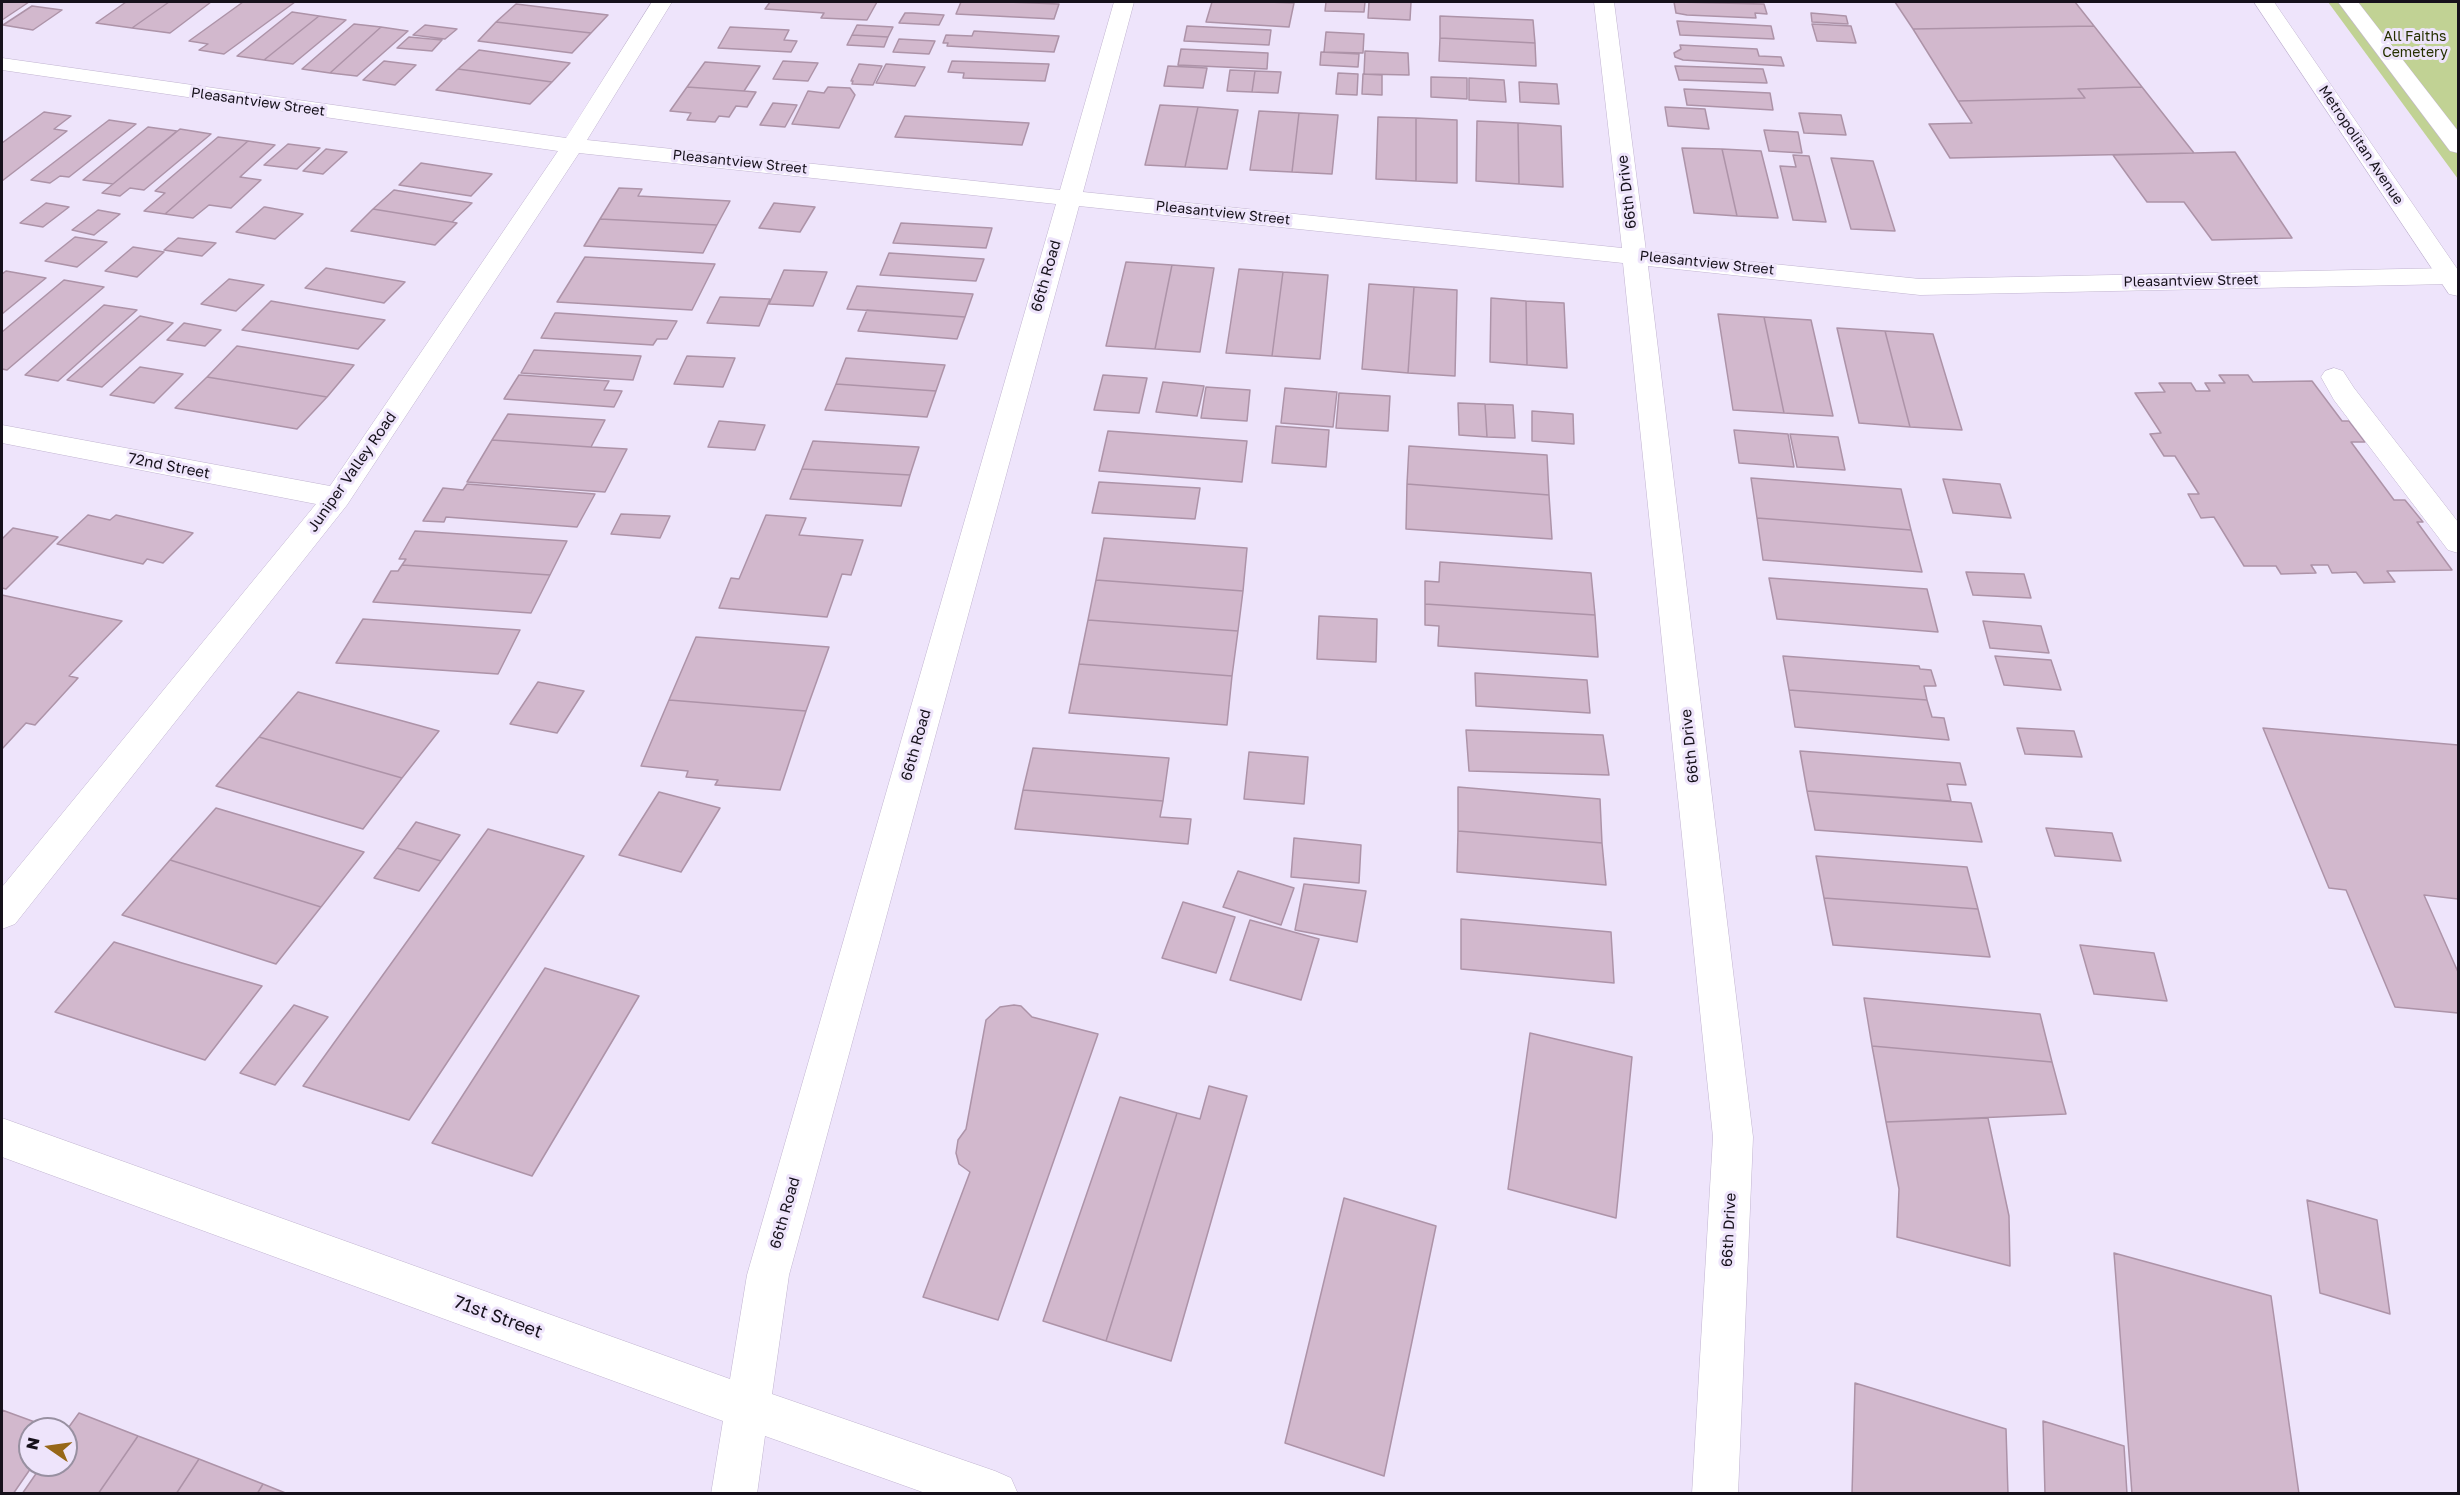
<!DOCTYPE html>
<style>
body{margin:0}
#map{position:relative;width:2460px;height:1495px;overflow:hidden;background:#eee4fb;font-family:"Golos Text",sans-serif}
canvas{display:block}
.frame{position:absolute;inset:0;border:3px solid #16111b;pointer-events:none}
.north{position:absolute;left:18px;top:1417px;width:60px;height:60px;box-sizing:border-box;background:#eee4fb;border:2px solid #9890a1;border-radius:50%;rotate:283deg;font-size:16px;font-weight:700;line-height:24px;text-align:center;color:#16111b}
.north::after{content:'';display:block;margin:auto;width:21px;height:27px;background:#976718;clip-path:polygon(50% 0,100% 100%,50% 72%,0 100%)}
</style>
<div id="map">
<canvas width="2460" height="1495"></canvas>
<div class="frame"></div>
<div class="north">N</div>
</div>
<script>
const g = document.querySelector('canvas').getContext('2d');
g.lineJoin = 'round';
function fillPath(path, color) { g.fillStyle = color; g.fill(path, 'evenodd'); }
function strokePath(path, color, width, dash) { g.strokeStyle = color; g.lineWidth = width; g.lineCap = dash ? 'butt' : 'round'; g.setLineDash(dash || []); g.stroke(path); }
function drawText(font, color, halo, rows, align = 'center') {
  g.font = font + ' "Golos Text",sans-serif'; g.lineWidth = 6; g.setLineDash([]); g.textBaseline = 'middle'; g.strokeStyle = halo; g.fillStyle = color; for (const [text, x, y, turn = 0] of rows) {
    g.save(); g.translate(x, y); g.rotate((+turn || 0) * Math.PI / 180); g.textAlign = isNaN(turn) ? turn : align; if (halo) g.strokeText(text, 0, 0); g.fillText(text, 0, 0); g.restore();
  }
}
fillPath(new Path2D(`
 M2328 2H2458V179Z`), '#c1d294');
const building = new Path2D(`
 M2 2H29L2 20Z
 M126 2H169L132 28 96 23Z
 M169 2H211L170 33 132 28Z
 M243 2H295L224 54 199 50 208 44 189 41Z
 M770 2H877L867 20 821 18 824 13 765 9Z
 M961 2H1007L1059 4 1054 19 956 14Z
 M1212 2H1268L1294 3 1289 27 1206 22Z
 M1326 2H1365L1364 12 1325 11Z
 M1369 2H1411L1410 20 1368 18Z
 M1674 2 1764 4 1767 14 1755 13 1756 18 1687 15 1676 13Z
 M1895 2H2075L2094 26 1913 29Z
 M516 4 608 15 591 33 496 22Z
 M32 6 62 10 33 30 3 25Z
 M292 12 319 16 264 60 237 56Z
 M905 13H912L944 15 939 25 899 23Z
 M1811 13 1846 16 1848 24 1812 22Z
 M319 16 346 20 293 64 264 60Z
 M1440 16 1533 20 1535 43 1440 38Z
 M1677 21 1771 26 1774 39 1680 35Z
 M496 22 591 33 572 53 478 41Z
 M354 24 381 27 330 73 302 69Z
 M1812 24 1851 26 1856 43 1817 41Z
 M425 25 457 29 445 39 413 35Z
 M857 25 893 27 888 37 852 35Z
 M1187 26 1271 30 1269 45 1184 41Z
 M2094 26 2142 87 2078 89 2085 98 1958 101 1913 29Z
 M381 27 408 31 357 76 330 73Z
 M730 27 789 30 784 40 797 41 791 52 718 48Z
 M974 31 1059 36 1054 52 947 46 948 43H943L946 35 972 36Z
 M1326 32 1364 34 1363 53 1324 52Z
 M852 35 888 37 884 47 847 45Z
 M409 37 442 40 432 51 397 48Z
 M1440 38 1535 43 1536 66 1439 61Z
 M899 39 935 41 929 54 893 52Z
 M1680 45 1757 49 1759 56 1781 57 1784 66 1683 60 1675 57 1674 53 1681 49Z
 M1181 49 1268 53 1267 69 1178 65Z
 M479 50 570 63 552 82 458 69Z
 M1365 51 1408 53 1409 75 1364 74Z
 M1321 52 1359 54 1358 67 1320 65Z
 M384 61 416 65 395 85 363 80Z
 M783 61 818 63 808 81 773 79Z
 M952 61 1049 64 1045 81 963 78 964 73 948 72Z
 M705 62 760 66 744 91 687 87Z
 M859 64 882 66 873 85 852 84 853 81H851Z
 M886 64 925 67 915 86 876 83Z
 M1168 66 1207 68 1203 88 1164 86Z
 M1675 66 1763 69 1767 83 1679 80Z
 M458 69 552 82 530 104 436 90Z
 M1230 70 1255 71 1252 92 1227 91Z
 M1255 71 1281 72 1278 93 1252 92Z
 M1338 73 1358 74 1357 95 1336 94Z
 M1363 74 1382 75V95L1362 94Z
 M1431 77 1467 78V99L1431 97Z
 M1469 78 1504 80 1506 102 1469 100Z
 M1519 82 1557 84 1559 104 1520 102Z
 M687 87 744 91 756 92 747 107 736 106 729 117 719 116 715 122 687 120 691 113 670 111Z
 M828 87 850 88 855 95 839 128 792 124 808 91 824 93Z
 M2142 87 2194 153 1950 158 1929 124 1972 123 1958 101 2085 98 2078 89Z
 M1684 89 1770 93 1773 110 1687 105Z
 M773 103 797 105 785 127 760 125Z
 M1160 105 1198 107 1185 167 1145 165Z
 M1198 107 1238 110 1227 169 1185 167Z
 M1665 107 1705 109 1709 129 1668 126Z
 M1259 111 1299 113 1292 172 1250 170Z
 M44 112 71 116 54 129 67 131 2 181V143Z
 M1299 113 1338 115 1332 174 1292 172Z
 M1799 113 1841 115 1846 135 1804 133Z
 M905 116 1029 123 1022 145 895 137Z
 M1378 117 1416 118V181L1376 179Z
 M1416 118 1457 120V183L1416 181Z
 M109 120 136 124 69 177 60 176 50 183 31 180Z
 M1477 121 1518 123 1519 184 1476 181Z
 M1518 123 1561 126 1563 187 1519 184Z
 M148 127 177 131 113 184 83 180Z
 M180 129 211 134 144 190 130 188 120 196 102 193Z
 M1764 130 1798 132 1802 153 1769 151Z
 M218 137 248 141 165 214 144 211 165 193 155 191Z
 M248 141 275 145 240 177 261 180 231 208 209 205 193 218 165 214Z
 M288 144 320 148 297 169 264 165Z
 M1682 148 1722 149 1737 216 1694 213Z
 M326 149 347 152 323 174 303 171Z
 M1722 149 1761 151 1778 218 1737 216Z
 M2235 152 2292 238 2212 240 2184 202H2147L2113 155Z
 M1793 155 1809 156 1826 222 1793 220 1780 166 1796 167Z
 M1831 158 1873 161 1895 231 1851 229Z
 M421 163 453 168 492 174 471 196 399 185Z
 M619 188 642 189 638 196 730 201 717 225 600 219Z
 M394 190 472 203 452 222 373 209Z
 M46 203 69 207 43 227 20 223Z
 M774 203 815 207 800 232 759 228Z
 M264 207H265L303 214 275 239 236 232Z
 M373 209 452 222 457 223 435 245 351 231Z
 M98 210 120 214 94 235 72 230Z
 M600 219 717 225 703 253 584 246Z
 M901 223 992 228 986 248 893 243Z
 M75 237 107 242 77 267 45 261Z
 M178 238 216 243 202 256 164 250Z
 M133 247 164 252 137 277 105 271Z
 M889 253 984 259 976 281 880 275Z
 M585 257 715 264 692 310 557 302Z
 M1126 262 1172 265 1155 349 1106 346Z
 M1172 265 1214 268 1200 352 1155 349Z
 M326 268 405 282 384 303 305 288Z
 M1239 269 1283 272 1272 356 1226 353Z
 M784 270 827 272 813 306 769 304Z
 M6 271 46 278 2 314V274Z
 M1283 272 1328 275 1320 359 1272 356Z
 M229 279 264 285 236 311 201 304Z
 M64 280 104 287 7 370 2 369V332Z
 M1369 284 1414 287 1408 373 1362 369Z
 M857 286 973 294 965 317 847 309Z
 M1414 287 1457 290 1455 376 1408 373Z
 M720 297 770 299 759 326 707 323Z
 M1491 298 1526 301 1527 365 1490 362Z
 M271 301 311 308 385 320 358 349 242 330Z
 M1526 301 1564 303 1567 368 1527 365Z
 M104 305 137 310 58 381 25 375Z
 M867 310 965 317 957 339 858 331Z
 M555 313H558L677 321 667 339H657L653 345 541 338Z
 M1718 314 1764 317 1784 413 1733 410Z
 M140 316 173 323 102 387 67 380Z
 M1764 317 1811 320 1833 416 1784 413Z
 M184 323 221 330 205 346 167 340Z
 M1837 328 1885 331 1910 427 1859 423Z
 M1885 331 1933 334 1962 430 1910 427Z
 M237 346 354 365 327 397 207 377Z
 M534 350 641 356 633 380 521 373Z
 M687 356 735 358 723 387 674 384Z
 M846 358 945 365 936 391 836 384Z
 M140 367 183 374 154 403 110 395Z
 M519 375 609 381 604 390 622 391 614 407 504 399Z
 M1103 375 1147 378 1139 413 1094 410Z
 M2219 375H2248L2253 382 2312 381 2342 421H2349L2365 442H2351L2394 500H2405L2423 522H2417L2452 570 2387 571 2395 582 2364 583 2356 572 2332 573 2328 565H2311L2316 573 2281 574 2276 566H2244L2214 517 2201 518 2188 494H2199L2175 456H2164L2150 434 2161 433 2135 393 2165 392 2159 383H2191L2196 391H2210L2205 383H2225Z
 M207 377 327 397 297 429 175 408Z
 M1163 382 1204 386 1197 416 1156 412Z
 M836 384 936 391 927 417 825 410Z
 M1206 387 1250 390 1247 421 1201 418Z
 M1285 388 1337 392 1333 427 1281 423Z
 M1339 393 1390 396 1388 431 1336 428Z
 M1458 403 1485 404 1487 437 1459 435Z
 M1485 404 1513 405 1515 438 1487 437Z
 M1532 411 1573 414 1574 444 1532 441Z
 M508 414 605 420 591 447 492 440Z
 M719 421 765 425 755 450 708 447Z
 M1276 426 1329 430 1326 467 1272 463Z
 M1734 430 1788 434 1794 467 1739 463Z
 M1108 431 1247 441 1242 482 1099 471Z
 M1790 434 1838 437 1845 470 1797 467Z
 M492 440 591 447 627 449 605 492 467 482Z
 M813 441 919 447 910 475 802 469Z
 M1409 446 1547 455 1549 495 1407 484Z
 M802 469 910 475 901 506 790 499Z
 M1751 478 1901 489 1911 530 1757 518Z
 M1943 479 2000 484 2011 518 1953 513Z
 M1099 482 1200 488 1195 519 1092 513Z
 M467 484 595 494 577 527 446 517 444 522 423 521 443 488 463 490Z
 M1407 484 1549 495 1552 539 1406 529Z
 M621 514 670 516 660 538 611 534Z
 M88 515 110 520 116 515 193 533 163 563 147 559 143 564 57 544Z
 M766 515 806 518 799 535 863 540 851 575 842 574 827 617 719 608 731 578 739 579Z
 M1757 518 1911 530 1922 572 1763 560Z
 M13 528 58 537 6 589 2 588V539Z
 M415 531 567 541 550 575 402 565 406 559H399Z
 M1104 538 1247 548 1243 591 1096 580Z
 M1440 562 1591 573 1595 615 1425 604V581L1439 582Z
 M402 565 550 575 531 613 373 602 391 571H398Z
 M1966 572 2024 574 2031 598 1973 595Z
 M1769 578 1927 589 1938 632 1777 619Z
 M1096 580 1243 591 1238 631 1088 620Z
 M2 595 122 621 69 676 78 678 35 725 26 723 2 749Z
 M1425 604 1595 615 1598 657 1438 646 1439 626 1425 625Z
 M1319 616 1377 619 1376 662 1317 659Z
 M363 619 520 630 498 674 336 663Z
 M1088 620 1238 631 1232 676 1079 664Z
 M1983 621 2041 626 2049 653 1990 648Z
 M696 637 829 647 806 711 669 700Z
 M1783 656 1919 666 1920 669 1931 670 1936 686H1924L1927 700 1789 690Z
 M1995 656 2051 660 2061 690 2004 685Z
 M1079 664 1232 676 1227 725 1069 713Z
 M1475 673 1587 680 1590 713 1476 706Z
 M538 682 584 691 557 733 510 724Z
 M1789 690 1927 700 1932 717 1944 718 1949 740 1795 727Z
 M298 692 439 731 402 778 259 737Z
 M669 700 806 711 780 790 715 785 718 780 686 777 688 771 641 766Z
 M2017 728 2074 731 2082 757 2025 754Z
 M2263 728 2458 745V899L2424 895 2458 972V1013L2395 1007 2346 890 2329 888Z
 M1466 730 1603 735 1609 775 1469 771Z
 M259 737 402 778 363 829 216 786Z
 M1033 748 1169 758 1163 801 1023 790Z
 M1800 751 1960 763 1966 785 1947 784 1951 801 1807 791Z
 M1249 752 1308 757 1304 804 1244 799Z
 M1458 787 1600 799 1602 843 1458 831Z
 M1023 790 1163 801 1160 817 1191 819 1188 844 1015 829Z
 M1807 791 1971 803 1982 842 1815 830Z
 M659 792 720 808 681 872 619 855Z
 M216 808 364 852 321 907 170 860Z
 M416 822 460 835 441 861 397 848Z
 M2046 828 2112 833 2121 861 2055 856Z
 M488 829 584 856 409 1120 303 1086Z
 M1458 831 1602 843 1606 885 1457 872Z
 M1294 838 1361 845 1359 883 1291 877Z
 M397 848 441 861 419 891 374 878Z
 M1816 856 1967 867 1978 909 1824 898Z
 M170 860 321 907 276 964 122 915Z
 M1238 871 1294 888 1281 925 1223 907Z
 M1304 884 1366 891 1357 942 1295 930Z
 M1824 898 1978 909 1990 957 1833 945Z
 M1183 902 1235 917 1216 973 1162 958Z
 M1461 919 1611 932 1614 983 1461 969Z
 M1250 920 1319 939 1301 1000 1230 980Z
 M114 942 182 963 262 986 205 1060 55 1012Z
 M2080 945 2154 953 2167 1001 2094 994Z
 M545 968 639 996 532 1176 432 1143Z
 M1864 998 2040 1014 2052 1062 1872 1046Z
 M294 1005 328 1017 275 1085 240 1073Z
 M1014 1005 1021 1006 1032 1017 1098 1034 998 1320 923 1297 970 1172 959 1164 956 1153 958 1140 966 1129 986 1020 1000 1007Z
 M1530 1033 1632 1057 1616 1218 1508 1189Z
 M1872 1046 2052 1062 2066 1114 1886 1122Z
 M1209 1086 1247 1096 1171 1361 1106 1341 1177 1113 1200 1119Z
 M1120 1097 1177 1113 1106 1341 1043 1321Z
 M1988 1118 2009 1216 2010 1266 1897 1237 1899 1189 1886 1122Z
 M1344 1198 1436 1226 1384 1476 1285 1443Z
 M2307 1200 2377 1220 2390 1314 2320 1293Z
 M2114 1253 2271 1296 2299 1494H2132Z
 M1855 1383 2006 1429 2008 1494H1852Z
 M2 1410 54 1429H30V1465H33L13 1494H2Z
 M79 1413 138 1436 98 1494H22L42 1465H66V1431Z
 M2043 1421 2124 1446 2127 1494H2045Z
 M138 1436 199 1459 176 1494H98Z
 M199 1459 263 1484 257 1494H176Z
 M263 1484 288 1494H257Z`);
fillPath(building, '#d2b8cd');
strokePath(building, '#ad93a8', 1.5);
const minor = new Path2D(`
 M652 2H672L587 140 1060 190 1114 2H1134L1083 192 1622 248 1594 2H1614L1646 251 1920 279 2450 268 2458 270V282L2450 284 1920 295 1648 266 1753 1137 1738 1494H1692L1713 1137 1623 263 1079 206 789 1275 772 1394 995 1471 1011 1478 1018 1494H928L765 1436 757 1494H711L723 1421 2 1157V1118L730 1379 747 1275 1056 204 579 153 347 505 15 924 2 929V887L316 504 2 443V425L330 486 558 151 2 70V58L566 138Z
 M2338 2H2358L2458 131V153L2450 151Z
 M2334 368 2343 371 2354 388 2458 522V553L2448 550 2334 400 2321 377 2325 371Z`);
const major = new Path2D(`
 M2254 2H2274L2458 270V296L2449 294Z`);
strokePath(minor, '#c1b4d0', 1);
strokePath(major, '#c1b4d0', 1);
fillPath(minor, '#fff');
fillPath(major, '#fff');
drawText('14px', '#263000', '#eee4fb', [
 ["All Faiths",2415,37],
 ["Cemetery",2415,53]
]);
drawText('14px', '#16111b', '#eee4fb', [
 ["Pleasantview Street",258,102,8],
 ["Metropolitan Avenue",2361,145,56],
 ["Pleasantview Street",740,162,6],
 ["Pleasantview Street",1223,213,6],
 ["Pleasantview Street",1707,263,6],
 ["Pleasantview Street",2191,281,-1]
]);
drawText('15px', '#16111b', '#eee4fb', [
 ["66th Drive",1627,192,-97],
 ["66th Road",1046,276,-74],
 ["72nd Street",169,466,11],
 ["Juniper Valley Road",352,472,-55],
 ["66th Road",916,745,-74],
 ["66th Drive",1690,746,-96],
 ["66th Road",785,1213,-74],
 ["66th Drive",1729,1230,-87]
]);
drawText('18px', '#16111b', '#eee4fb', [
 ["71st Street",498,1317,20]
]);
</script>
